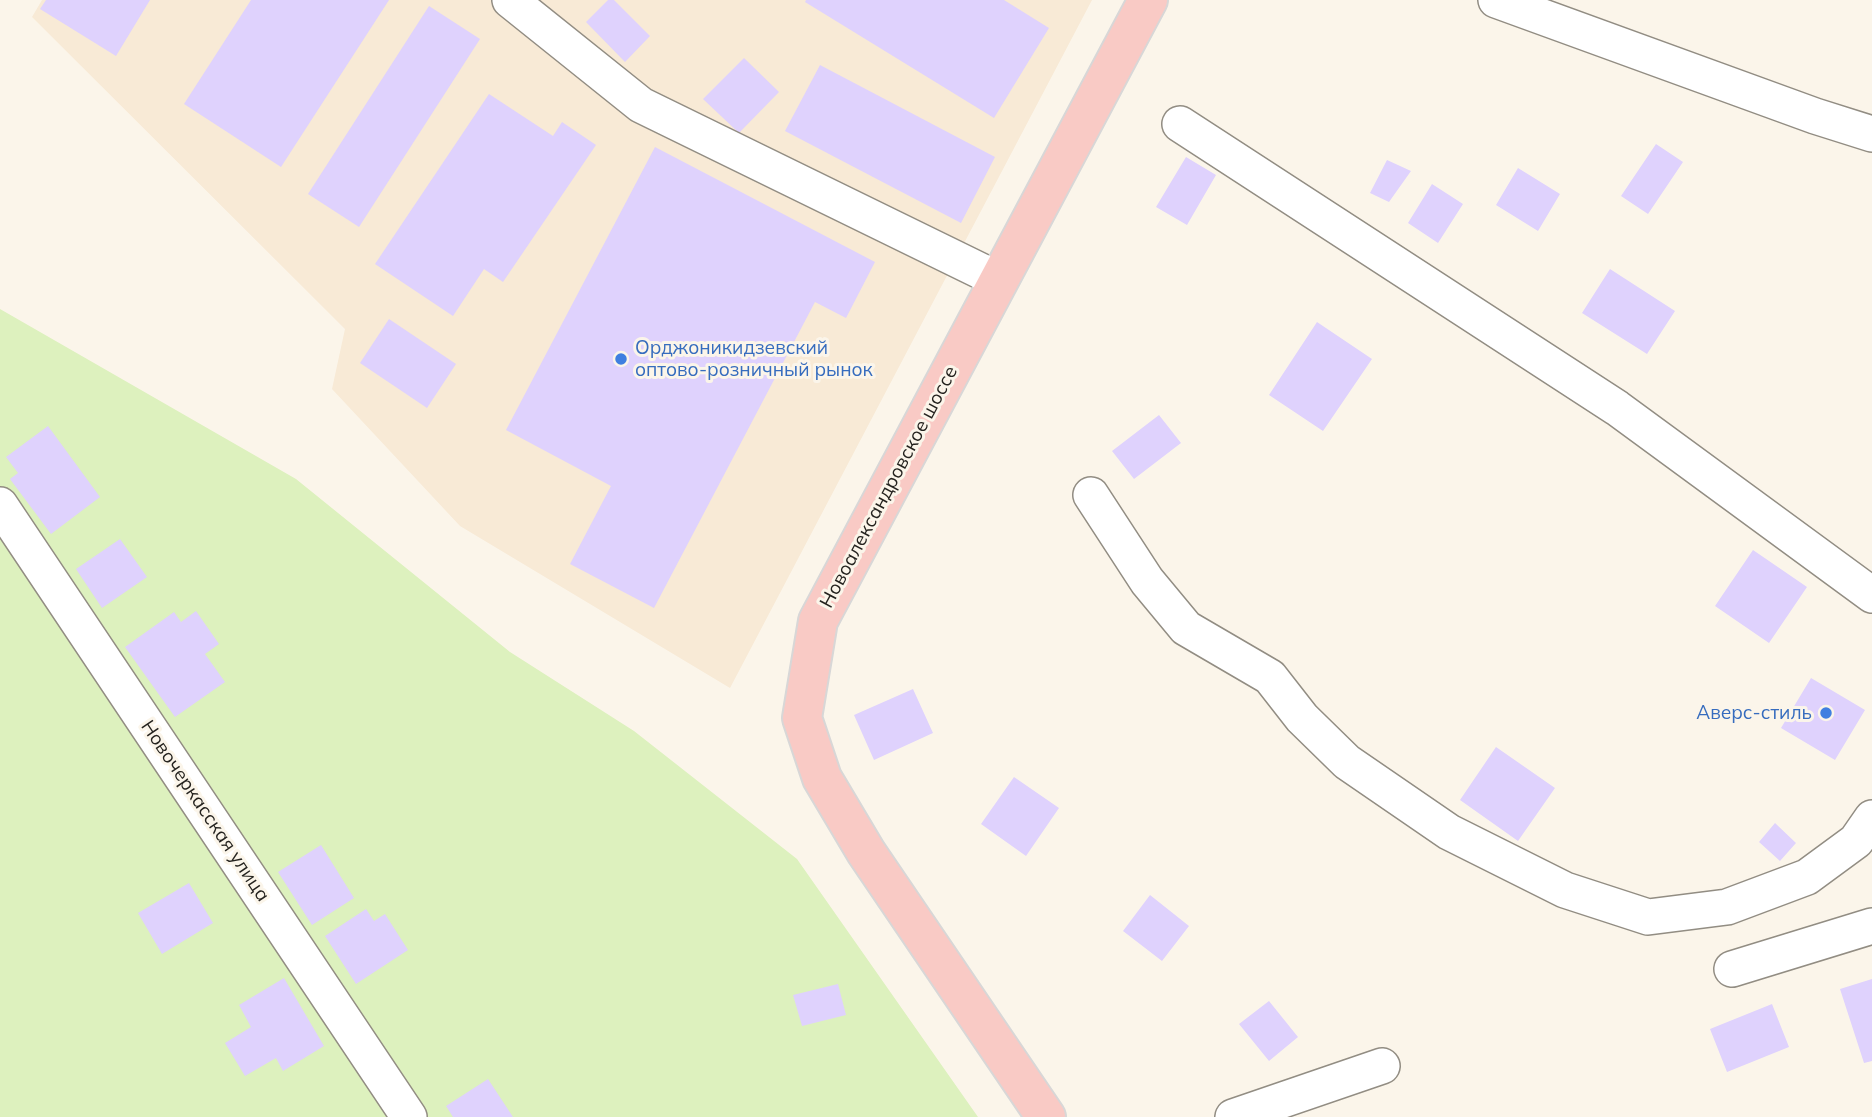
<!DOCTYPE html>
<meta charset="utf-8">
<style>
body{margin:0}
canvas{display:block;background:#fbf5ea}
</style>
<canvas width="1872" height="1117"></canvas>
<script>
const g = document.querySelector('canvas').getContext('2d');
g.lineJoin = 'round';
function fillPath(path, color) { g.fillStyle = color; g.fill(path, 'evenodd'); }
function strokePath(path, color, width, dash) { g.strokeStyle = color; g.lineWidth = width; g.lineCap = dash ? 'butt' : 'round'; g.setLineDash(dash || []); g.stroke(path); }
function drawText(font, color, halo, rows, align = 'center') {
  g.font = font + ' Mulish,sans-serif'; g.lineWidth = 6; g.setLineDash([]); g.textBaseline = 'middle'; g.strokeStyle = halo; g.fillStyle = color; for (const [text, x, y, turn = 0] of rows) {
    g.save(); g.translate(x, y); g.rotate((+turn || 0) * Math.PI / 180); g.textAlign = isNaN(turn) ? turn : align; if (halo) g.strokeText(text, 0, 0); g.fillText(text, 0, 0); g.restore();
  }
}
fillPath(new Path2D(`
 M42 0H1092L730 688 460 526 332 389 345 329 32 17Z`), '#f8ead6');
fillPath(new Path2D(`
 M0 309 296 479 510 652 634 731 797 859 978 1117H0Z`), '#ddf1be');
fillPath(new Path2D(`
 M46 0H150L116 56 40 9Z
 M251 0H389L281 167 184 104Z
 M608 0H614L650 36 625 62 586 22Z
 M806 0H1004L1049 28 994 118 805 2Z
 M429 6 480 39 359 227 308 194Z
 M744 58 779 92 739 133 703 99Z
 M820 65 995 157 961 223 785 131Z
 M489 94 553 136 562 122 596 145 503 282 484 269 453 316 375 264Z
 M1656 144 1683 162 1648 214 1621 196Z
 M655 147 875 262 846 318 815 302 654 608 570 564 611 486 506 430Z
 M1186 157 1216 175 1187 225 1156 207Z
 M1387 160 1411 171 1389 202 1370 193Z
 M1518 168 1560 194 1538 231 1496 205Z
 M1432 184 1463 204 1438 243 1408 223Z
 M1610 269 1675 311 1647 354 1582 313Z
 M389 319 456 364 427 408 360 363Z
 M1317 322 1372 359 1323 431 1269 395Z
 M1159 415 1181 443 1134 479 1112 451Z
 M48 426 100 497 51 534 10 479 18 473 6 457Z
 M120 539 147 577 102 608 76 569Z
 M1753 550 1807 587 1769 643 1715 606Z
 M196 611 219 644 205 654 225 682 175 717 125 647 174 612 181 622Z
 M1811 678 1865 710 1835 760 1781 728Z
 M913 689 933 733 874 760 854 715Z
 M1496 747 1555 788 1518 841 1460 800Z
 M1014 777 1059 808 1026 856 981 824Z
 M1775 823 1796 843 1780 861 1759 842Z
 M321 845 354 898 312 925 278 872Z
 M189 883 213 923 162 954 138 913Z
 M1150 895 1189 926 1162 961 1123 931Z
 M366 909 374 921 385 914 408 950 356 984 325 936Z
 M284 978 324 1046 283 1071 276 1058 245 1076 225 1043 251 1027 239 1005Z
 M1872 979V1061L1864 1063 1840 989Z
 M838 984 846 1015 802 1026 793 995Z
 M1269 1001 1298 1037 1269 1061 1239 1024Z
 M1772 1004 1789 1047 1727 1072 1710 1029Z
 M488 1079 513 1117H453L446 1106Z`), '#dfd2fd');
const minor = new Path2D(`
 M510 0 641 105 999 280
 M1496 0 1815 116 1872 134
 M1180 124 1617 408 1872 595
 M1091 495 1147 581 1186 628 1270 677 1302 718 1347 762 1449 832 1565 890 1648 917 1727 907 1807 877 1856 841 1872 818
 M0 505 409 1117
 M1732 969 1872 926
 M1233 1117 1382 1066`);
const major = new Path2D(`
 M1046 1117 866 852 822 778 802 718 818 621 1148 0`);
strokePath(minor, '#928d83', 38);
strokePath(major, '#d8d7d7', 42);
strokePath(minor, '#fff', 35);
strokePath(major, '#f9cac5', 38);
for (const [x, y, r, color] of [
 [621,359,7,"#3f7fe0"],
 [1826,713,7,"#3f7fe0"]
]) { const dot = new Path2D(); dot.arc(x, y, r, 0, 2 * Math.PI); g.fillStyle = color; g.fill(dot); strokePath(dot, '#fbf5ea', 2.5); }
drawText('19px', '#366cbe', '#fbf5ea', [
 ["Орджоникидзевский",635,348],
 ["оптово-розничный рынок",635,370],
 ["Аверс-стиль",1812,713,"right"]
], 'left');
drawText('19px', '#25231f', '#fbf5ea', [
 ["Новоалександровское шоссе",889,487,-62],
 ["Новочеркасская улица",205,811,56]
]);
</script>
